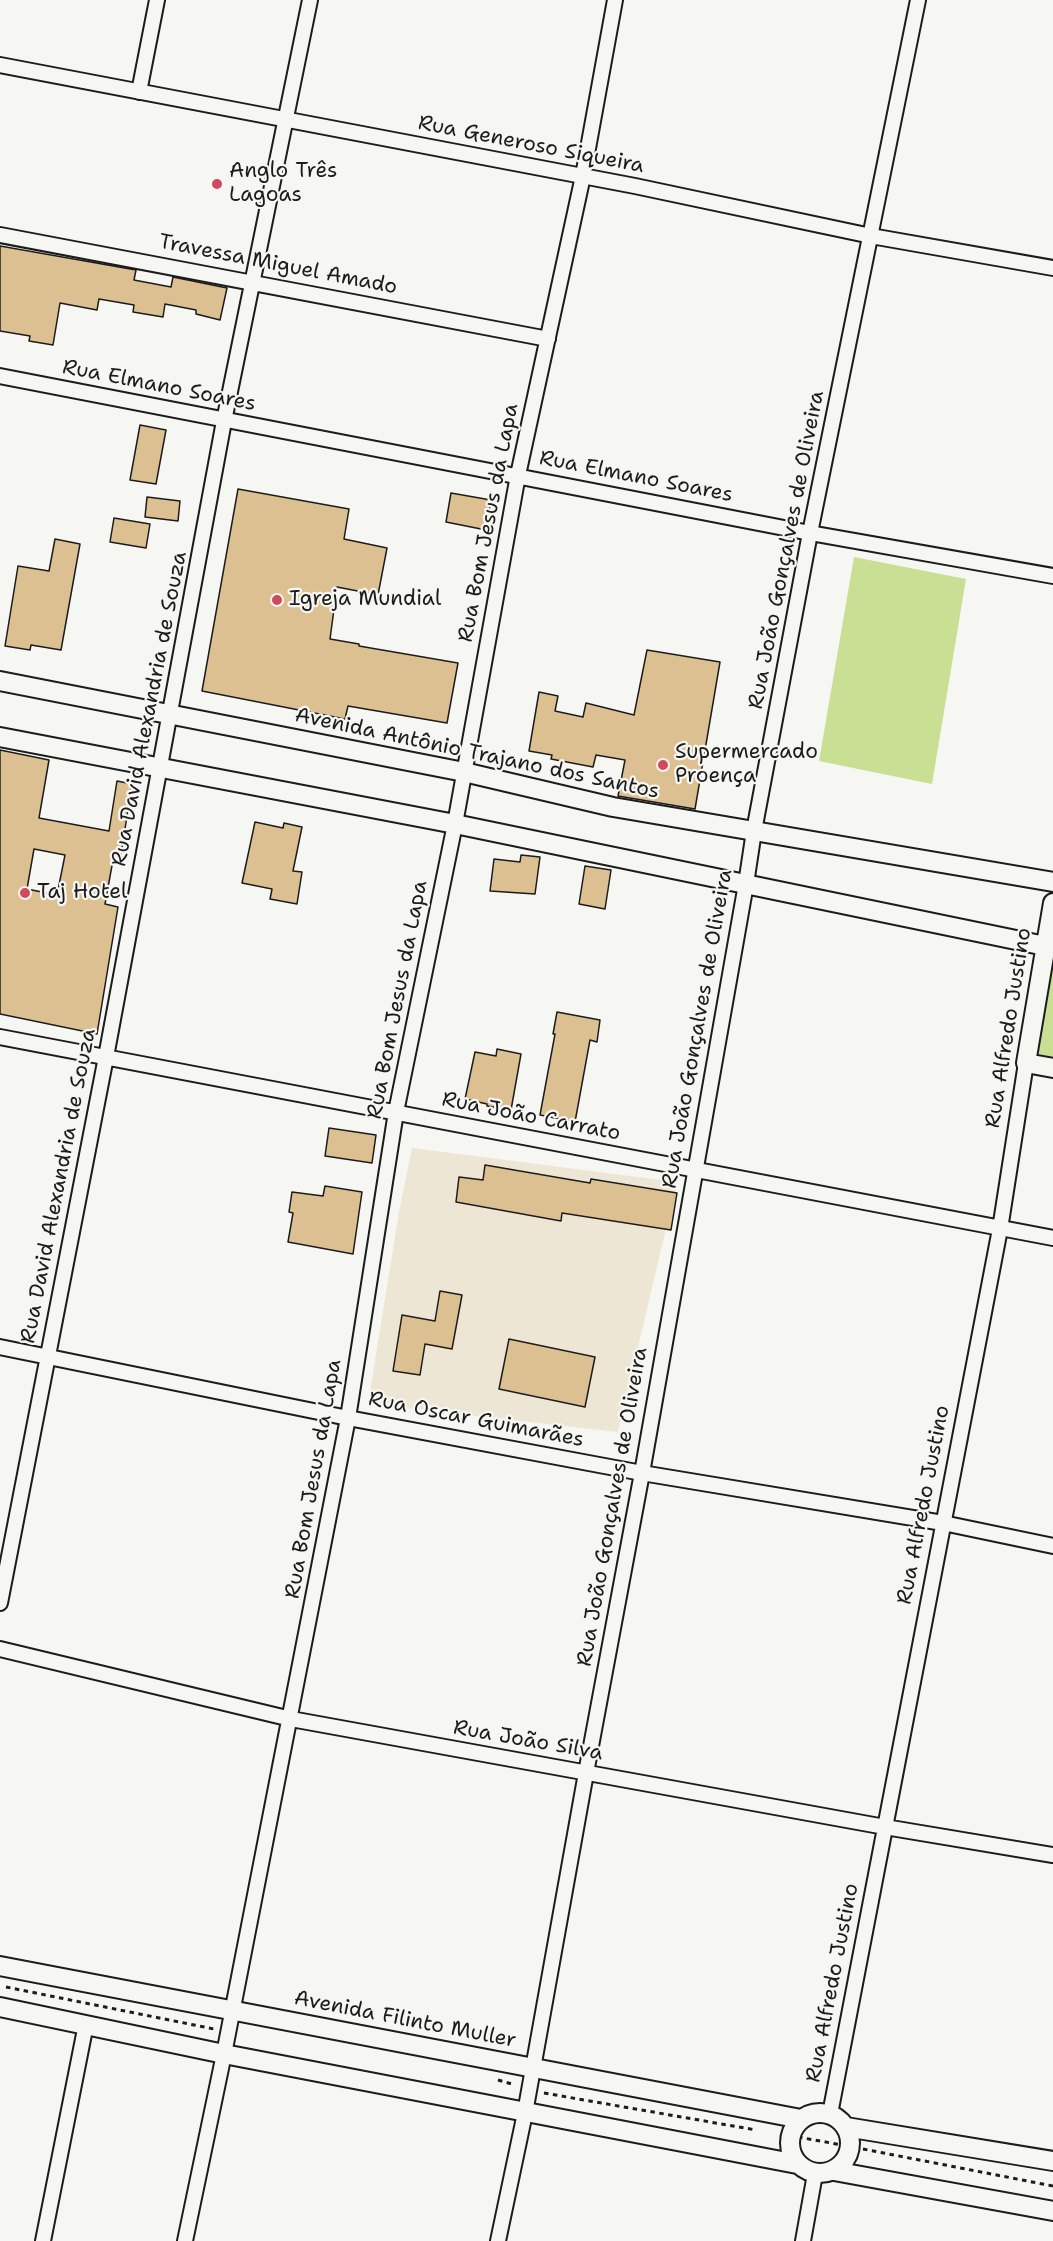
<!DOCTYPE html>
<meta charset="utf-8">
<style>
body{margin:0}
canvas{display:block;background:#f6f6f2}
</style>
<canvas width="1053" height="2241"></canvas>
<script>
const g = document.querySelector('canvas').getContext('2d');
g.lineJoin = 'round';
function fillPath(path, color) { g.fillStyle = color; g.fill(path, 'evenodd'); }
function strokePath(path, color, width, dash) { g.strokeStyle = color; g.lineWidth = width; g.lineCap = dash ? 'butt' : 'round'; g.setLineDash(dash || []); g.stroke(path); }
function drawText(font, color, halo, rows, align = 'center') {
  g.font = font + ' "Shantell Sans",sans-serif'; g.lineWidth = 4.5; g.setLineDash([]); g.textBaseline = 'middle'; g.strokeStyle = halo; g.fillStyle = color; for (const [text, x, y, turn = 0] of rows) {
    g.save(); g.translate(x, y); g.rotate((+turn || 0) * Math.PI / 180); g.textAlign = isNaN(turn) ? turn : align; if (halo) g.strokeText(text, 0, 0); g.fillText(text, 0, 0); g.restore();
  }
}
fillPath(new Path2D(`
 M412 1148 677 1182 618 1432 368 1404 399 1212Z`), '#eee6d5');
fillPath(new Path2D(`
 M854 557 966 579 932 784 819 761Z
 M1053 947V1057L1034 1053Z`), '#c9df94');
const building = new Path2D(`
 M0 246 136 270 134 280 171 287 173 277 227 288 220 320 196 314V310L165 304 163 317 133 312 134 305 99 299 97 310 60 303 53 345 29 341 30 336 0 331Z
 M140 425 166 430 156 484 130 480Z
 M238 489 349 509 344 539 387 548 378 595 337 587 330 639 359 644V646L458 663 447 723 348 706 345 719 202 691Z
 M451 493 491 500 486 530 446 522Z
 M147 497 180 501 178 521 145 517Z
 M114 518 150 524 146 548 110 542Z
 M55 539 80 544 61 650 31 645 30 650 5 646 18 566 49 571Z
 M647 650 720 662 695 809 618 796 625 760 596 755 593 767 551 759 552 755 529 751 539 692 558 696 555 711 583 717 586 703 634 715Z
 M0 750 49 760 39 818 109 831 117 781 132 784 120 861 113 860 105 904 118 907 97 1034 0 1014ZM34 849 65 855 57 895 27 889Z
 M255 822 283 828 284 823 302 827 293 871 302 872 297 904 270 899 272 889 242 883Z
 M521 855 540 857 535 894 490 891 494 859 520 862Z
 M585 866 611 870 605 909 579 904Z
 M557 1012 600 1020 597 1042 590 1040 575 1122 540 1115 555 1034H553Z
 M497 1049 521 1054 511 1110 487 1106V1104L465 1099 475 1052 496 1056Z
 M329 1128 376 1135 372 1163 325 1156Z
 M485 1165 590 1183 591 1179 677 1193 671 1230 562 1213 561 1221 456 1202 459 1177 483 1180Z
 M325 1186 362 1192 353 1254 288 1242 293 1213 289 1212 292 1192 323 1196Z
 M440 1291 462 1295 452 1349 425 1344 420 1375 393 1371 402 1315 435 1321Z
 M509 1339 595 1357 585 1407 499 1389Z`);
fillPath(building, '#dcc091');
strokePath(building, '#1c1c1c', 1.5);
const minor = new Path2D(`
 M0 65 635 186 871 236 1053 268
 M139 92 157 0
 M0 235 548 339
 M0 376 810 533 1053 576
 M0 1037 1053 1238
 M0 1347 348 1418 642 1473 943 1523 1053 1546
 M0 1603 106 1057 224 421 310 0
 M0 1649 291 1719 885 1827 1053 1855
 M830 2114 1000 1229 1026 1063
 M43 2241 86 2024
 M185 2241 224 2054 348 1418 396 1112 455 824 518 475 583 176 615 0
 M498 2241 525 2113 586 1773 642 1473 746 884 754 831 810 533 918 0
 M803 2241 815 2174`);
const secondary = new Path2D(`
 M0 681 464 772 613 807 1053 882
 M0 737 455 824 1045 946
 M1053 903 1026 1063 1053 1068
 M0 1966 801 2119
 M0 2007 224 2054 797 2164
 M790 2143a30 30 0 1 1 60 0a30 30 0 1 1-60 0Z
 M846 2127 1053 2161
 M834 2171 1053 2211`);
strokePath(minor, '#1c1c1c', 18);
strokePath(secondary, '#1c1c1c', 22);
strokePath(new Path2D(`
 M6 1987 214 2029
 M498 2080 515 2085
 M544 2093 756 2130
 M798 2137 842 2145
 M863 2149 1053 2186`), '#1c1c1c', 3, [4.5, 4.5]);
strokePath(minor, '#f6f6f2', 14);
strokePath(secondary, '#f6f6f2', 18);
for (const [x, y, r, color] of [
 [217,184,6,"#d1495b"],
 [277,600,6,"#d1495b"],
 [663,765,6,"#d1495b"],
 [25,893,6,"#d1495b"]
]) { const dot = new Path2D(); dot.arc(x, y, r, 0, 2 * Math.PI); g.fillStyle = color; g.fill(dot); strokePath(dot, '#f6f6f2', 2); }
drawText('21px', '#1c1c1c', '#f6f6f2', [
 ["Rua Generoso Siqueira",531,145,11],
 ["Travessa Miguel Amado",278,265,11],
 ["Rua Elmano Soares",159,386,11],
 ["Rua Elmano Soares",636,477,11],
 ["Rua Bom Jesus da Lapa",489,523,-79],
 ["Rua João Gonçalves de Oliveira",787,550,-79],
 ["Rua David Alexandria de Souza",150,709,-79],
 ["Avenida Antônio Trajano dos Santos",477,754,12],
 ["Rua Bom Jesus da Lapa",398,1000,-79],
 ["Rua Alfredo Justino",1009,1028,-81],
 ["Rua João Gonçalves de Oliveira",698,1029,-80],
 ["Rua João Carrato",531,1117,11],
 ["Rua David Alexandria de Souza",59,1186,-79],
 ["Rua Oscar Guimarães",476,1420,11],
 ["Rua Bom Jesus da Lapa",314,1479,-80],
 ["Rua Alfredo Justino",924,1505,-79],
 ["Rua João Gonçalves de Oliveira",613,1507,-80],
 ["Rua João Silva",528,1741,10],
 ["Rua Alfredo Justino",833,1983,-79],
 ["Avenida Filinto Muller",405,2020,11]
]);
drawText('21px', '#1c1c1c', '#f6f6f2', [
 ["Anglo Três",229,172],
 ["Lagoas",229,196],
 ["Igreja Mundial",289,600],
 ["Supermercado",675,753],
 ["Proença",675,777],
 ["Taj Hotel",37,893]
], 'left');
</script>
